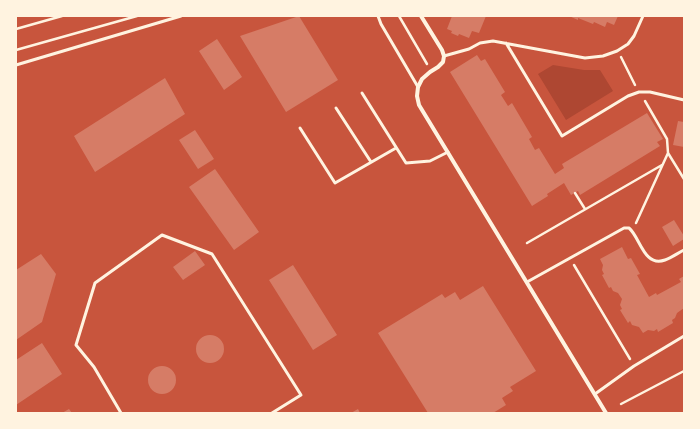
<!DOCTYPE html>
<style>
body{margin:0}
#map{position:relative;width:700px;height:429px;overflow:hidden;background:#c8553d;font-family:"Sofia Sans Condensed",sans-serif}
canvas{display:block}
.frame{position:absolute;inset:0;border:17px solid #fff3e0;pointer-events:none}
</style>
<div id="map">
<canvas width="700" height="429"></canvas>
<div class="frame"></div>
</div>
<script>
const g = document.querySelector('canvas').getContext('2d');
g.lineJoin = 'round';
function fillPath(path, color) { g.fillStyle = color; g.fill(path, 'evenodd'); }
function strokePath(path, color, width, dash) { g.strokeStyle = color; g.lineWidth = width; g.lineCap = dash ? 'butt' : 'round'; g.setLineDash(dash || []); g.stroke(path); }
fillPath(new Path2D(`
 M553 65 584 70H600L613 91 566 120 538 74Z`), '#ae4732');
fillPath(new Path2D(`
 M299 16 338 80 286 112 240 36Z
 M452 16H486L479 33 472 31 469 38 459 34 458 36 451 33 452 31 447 29Z
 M569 16H618L614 25 607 22 605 27 594 22 593 24 578 18V20Z
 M217 39 242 77 224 90 199 51Z
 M477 55 481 61 485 59 505 92 501 95 508 106 512 103 532 137 529 139 535 150 539 148 555 174 564 168 562 164 647 113 663 139 657 142 660 146 580 195 578 191 571 195 564 183 547 194 548 196 532 206 450 72Z
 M165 78 185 114 95 172 74 136Z
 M678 121 684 122V147L673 145Z
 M195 130 214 159 198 169 179 140Z
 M215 169 259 232 234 250 189 187Z
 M674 220 684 236V239L673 246 662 227Z
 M622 247 628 259 631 258 640 274 637 275 649 297 656 293 657 295 681 282 679 279 684 276V308L677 313 675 318 672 320 673 323 658 332 657 329 654 331 648 330 643 333 639 327 632 325 630 321 628 323 620 310 622 309 620 305 622 299 618 293 613 291 611 287 609 288 602 275 604 274 602 270 603 265 600 259Z
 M195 251 205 265 183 280 173 267Z
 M41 254 56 274 42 322 16 340V270Z
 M293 265 337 335 313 350 269 280Z
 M483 286 536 371 510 387 513 391 502 398 506 405 493 413H428L378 333 442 294 445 298 455 292 460 300Z
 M196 349a14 14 0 1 1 28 0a14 14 0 1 1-28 0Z
 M42 343 62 374 16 405V360Z
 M148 380a14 14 0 1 1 28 0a14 14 0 1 1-28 0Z
 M69 409 72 413H62Z
 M358 409 360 413H351Z`), '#d67c66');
strokePath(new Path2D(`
 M399 16 427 64
 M16 29 62 16
 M16 50 137 16
 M621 57 635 85
 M668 153 684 179
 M575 193 585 209
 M636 223 668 153 667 139 645 101
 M527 243 662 165
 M574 265 630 359
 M621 404 684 371`), '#fff3e0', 2.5);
strokePath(new Path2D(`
 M378 16 381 24 418 87
 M506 43 562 136 628 96 639 92H650L684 100
 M444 56 469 49 480 43 493 41 585 58 603 56 617 51 628 44 634 36 643 16
 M16 65 181 16
 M362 93 406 163 430 161 448 152
 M336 108 371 162
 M300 128 335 183 396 148
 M527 282 624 228H629C640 237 644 268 665 260 671 258 678 253 684 250
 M595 394 634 366 684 336
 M121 413 94 367 76 345 95 283 162 235 212 254 301 395 272 413`), '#fff3e0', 3);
strokePath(new Path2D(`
 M421 16 442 50 444 56 443 62 438 67 430 72 422 79 418 87 417 96 419 105 606 413`), '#fff3e0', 4);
</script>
